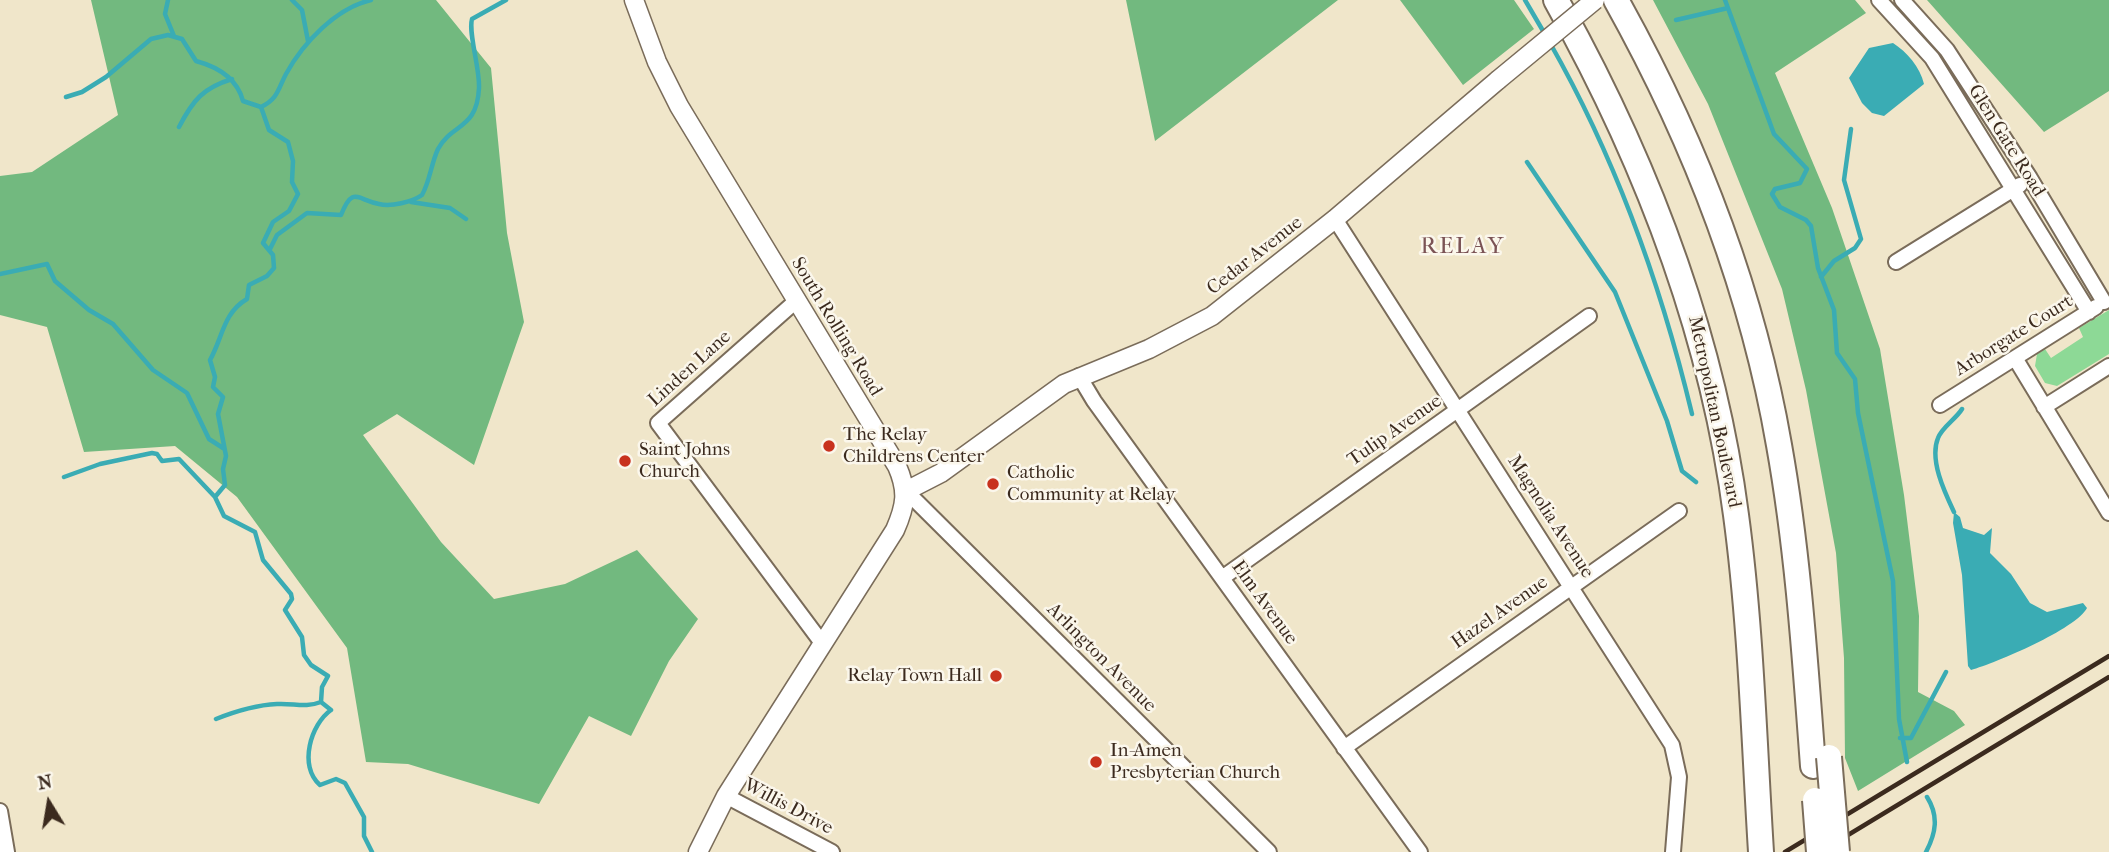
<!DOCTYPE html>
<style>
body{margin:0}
#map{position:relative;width:2109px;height:852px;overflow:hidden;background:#f0e6ca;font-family:"IM FELL French Canon",serif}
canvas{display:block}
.north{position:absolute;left:14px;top:768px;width:70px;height:70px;-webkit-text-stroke:5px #fbf7ec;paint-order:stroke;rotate:349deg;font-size:19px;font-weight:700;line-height:28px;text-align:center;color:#3b2a1e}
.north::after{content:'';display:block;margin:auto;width:24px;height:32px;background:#3b2a1e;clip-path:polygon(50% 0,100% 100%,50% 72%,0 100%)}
</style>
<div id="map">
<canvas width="2109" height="852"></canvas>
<div class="north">N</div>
</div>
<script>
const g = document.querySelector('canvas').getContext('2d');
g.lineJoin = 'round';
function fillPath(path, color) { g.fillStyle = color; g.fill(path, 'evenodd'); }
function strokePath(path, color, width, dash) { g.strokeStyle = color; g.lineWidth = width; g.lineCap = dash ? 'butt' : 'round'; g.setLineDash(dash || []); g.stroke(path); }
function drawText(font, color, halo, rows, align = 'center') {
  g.font = font + ' "IM FELL French Canon",serif'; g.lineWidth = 5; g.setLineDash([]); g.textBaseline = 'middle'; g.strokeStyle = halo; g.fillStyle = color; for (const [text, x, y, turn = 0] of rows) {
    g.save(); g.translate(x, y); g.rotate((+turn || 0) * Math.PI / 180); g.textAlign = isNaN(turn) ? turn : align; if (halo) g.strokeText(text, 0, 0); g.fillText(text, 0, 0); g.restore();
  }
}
fillPath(new Path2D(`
 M2109 310V354L2057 386 2045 383 2035 366 2037 354 2045 349 2051 358 2083 337 2079 328Z`), '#8dd996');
fillPath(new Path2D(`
 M91 0H436L491 68 507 233 524 322 474 465 397 414 363 435 441 542 494 599 565 584 637 550 698 619 669 661 631 736 589 716 539 804 408 764 366 762 347 648 237 497 175 446 84 452 47 327 0 315V176L32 172 118 115Z
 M1126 0H1338L1155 141Z
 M1400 0H1514L1534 29 1463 85Z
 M1653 0H1855L1866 13 1775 73 1832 208 1880 349 1904 495 1919 616 1918 692 1954 711 1965 725 1858 791 1845 758 1844 658 1836 553 1806 390 1782 289 1708 104Z
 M1927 0H2109V91L2044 132Z`), '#72b97f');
fillPath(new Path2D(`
 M1893 43C1907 52 1920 67 1924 84L1884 116 1872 113 1862 103 1849 78 1869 48Z
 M1954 512 1960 517 1963 528 1984 535 1992 528 1990 553 2011 574 2030 603 2047 612 2083 603 2087 608C2076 629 1996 663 1971 670L1968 666 1962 575 1953 523Z`), '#3aacb4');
strokePath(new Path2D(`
 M168 0 165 14 174 36
 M292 0 302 10 308 41
 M1525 0 1546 36
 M1725 0 1774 134 1807 169 1800 183 1775 189 1772 194 1780 207 1806 220 1811 226 1818 268 1834 310 1837 353 1855 379 1858 413 1893 581 1899 719 1907 762
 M1676 20 1728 8
 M1550 43C1616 159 1661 285 1692 414
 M66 97 82 92 106 77 151 39 168 35 182 39 196 61C218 67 237 78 243 101L261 107C278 99 278 89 286 74 303 43 336 8 371 0
 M179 127C193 100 203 88 232 79
 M1527 162 1615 292 1667 421 1682 471 1696 482
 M411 202 450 208 466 219
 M270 249 277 235 307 213 341 215C353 185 357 200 379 204 391 207 412 202 422 195 430 181 431 164 438 149 452 123 477 130 479 88 480 68 468 33 472 19L506 0
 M0 274 47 264 55 281 89 310 113 324 153 370 187 393 209 439 223 448
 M1821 277 1834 261 1855 248 1861 239 1844 180 1851 129
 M64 477 100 464 152 453 157 454 162 461 179 459 215 497 224 516 255 532 263 560 291 594 292 599 285 610 302 637 304 655 311 665 328 676 322 687 321 702
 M215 497 225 485 223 469 226 456 218 414 223 397 213 387 215 377 210 360C223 337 223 313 247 299L249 285 267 276 274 268 273 255 263 243 273 222 289 211 298 194 292 182 293 161 288 142 269 130 261 107
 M1954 512C1945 493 1929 460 1938 438 1942 427 1956 419 1962 409
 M321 702 331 710C311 724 298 766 320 785L336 779 345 783 364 817V836L372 852
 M216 719C236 711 255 705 277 704 294 703 305 708 321 702
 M1900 738H1911L1946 672
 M1926 852C1936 833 1939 816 1927 797`), '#3aacb4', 4.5);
const minor = new Path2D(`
 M1879 0 1932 58 2089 312
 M1902 0 1947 50 2030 178 2104 302
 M1335 219 1672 745 1679 777 1673 852
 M1896 262 2020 185
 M796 301 658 423 822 643
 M2015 358 2109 513
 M1079 376 1094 401 1420 852
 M1940 405 2096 307
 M2044 407 2109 366
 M906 491 1269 852
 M1222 578 1589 316
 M1344 748 1679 511
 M726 796 832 852
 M0 811 7 852`);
const tertiary = new Path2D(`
 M634 0 657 62 679 106 897 466C908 491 906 505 895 530L726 796 698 852
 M906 491 941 473 1064 384 1149 349 1212 316 1335 219 1498 80`);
const motorway = new Path2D(`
 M1556 0C1646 161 1712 331 1736 515 1751 626 1754 740 1761 852
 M1616 0C1693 138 1752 289 1779 445 1798 551 1805 659 1813 766`);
strokePath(minor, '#7a6c5a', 18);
strokePath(tertiary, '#7a6c5a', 21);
strokePath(motorway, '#7a6c5a', 28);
strokePath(minor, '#fff', 14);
strokePath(tertiary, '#fff', 18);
strokePath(motorway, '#fff', 24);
strokePath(new Path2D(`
 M1785 852 2109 656
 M1820 852 2109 677`), '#3b2a1e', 4.5);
const tertiaryBridge = new Path2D(`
 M1498 80 1595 0`);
const motorwayBridge = new Path2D(`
 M1829 757 1837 852
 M1815 800 1819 852`);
strokePath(tertiaryBridge, '#7a6c5a', 21, []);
strokePath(motorwayBridge, '#7a6c5a', 28, []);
strokePath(tertiaryBridge, '#fff', 18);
strokePath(motorwayBridge, '#fff', 24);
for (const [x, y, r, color] of [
 [829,446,7,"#c8321e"],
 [625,461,7,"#c8321e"],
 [993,484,7,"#c8321e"],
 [996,676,7,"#c8321e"],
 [1096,762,7,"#c8321e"]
]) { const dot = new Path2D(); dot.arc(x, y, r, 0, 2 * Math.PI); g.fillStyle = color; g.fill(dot); strokePath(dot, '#fbf7ec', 2.5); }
drawText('19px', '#3b2a1e', '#fbf7ec', [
 ["Glen Gate Road",2006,141,58],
 ["Cedar Avenue",1255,256,-38],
 ["South Rolling Road",836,327,59],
 ["Arborgate Court",2014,336,-32],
 ["Linden Lane",690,369,-42],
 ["Metropolitan Boulevard",1714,412,78],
 ["Tulip Avenue",1395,431,-35],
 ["Magnolia Avenue",1550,517,57],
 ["Elm Avenue",1264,603,54],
 ["Hazel Avenue",1500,613,-35],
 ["Arlington Avenue",1101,658,45],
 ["Willis Drive",788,807,28]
]);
drawText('19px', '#3b2a1e', '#fbf7ec', [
 ["The Relay",843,435],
 ["Childrens Center",843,457],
 ["Saint Johns",639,450],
 ["Church",639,472],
 ["Catholic",1007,473],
 ["Community at Relay",1007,495],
 ["Relay Town Hall",982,676,"right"],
 ["In-Amen",1110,751],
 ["Presbyterian Church",1110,773]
], 'left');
g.letterSpacing = '2px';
drawText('23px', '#7b5355', '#fbf7ec', [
 ["RELAY",1463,247]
]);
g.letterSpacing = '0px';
</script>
